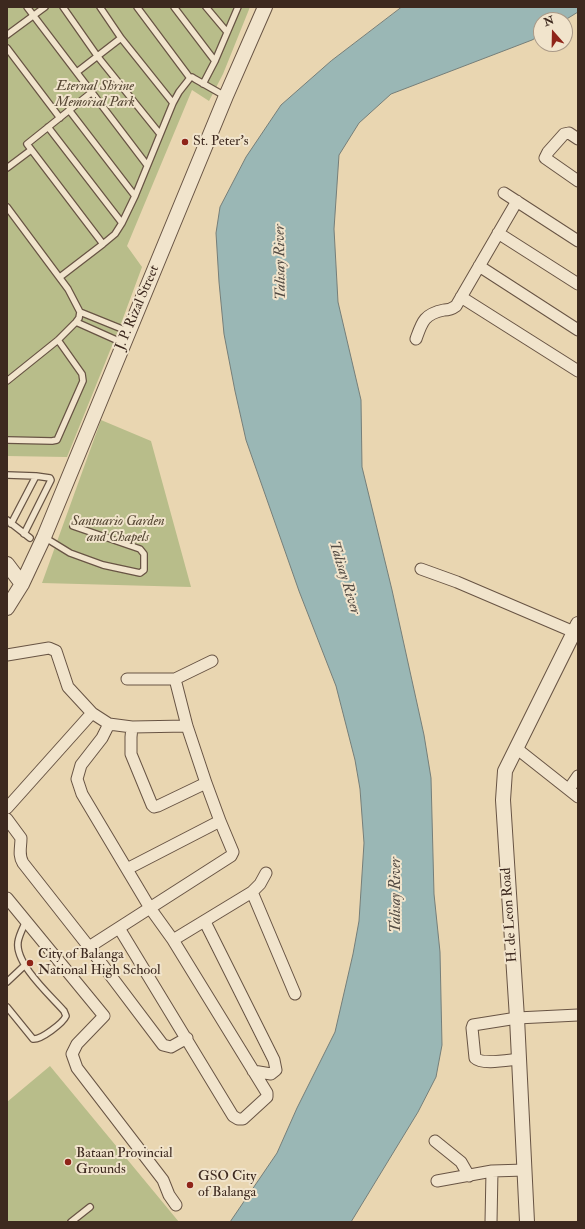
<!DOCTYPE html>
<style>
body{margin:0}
#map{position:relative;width:585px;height:1229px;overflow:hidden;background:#e9d6b1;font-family:"IM FELL Double Pica",serif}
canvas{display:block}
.frame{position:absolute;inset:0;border:8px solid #3d291f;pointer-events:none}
.north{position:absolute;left:533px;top:12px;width:40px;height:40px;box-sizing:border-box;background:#f1e4cc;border:1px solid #a99987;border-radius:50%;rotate:340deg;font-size:11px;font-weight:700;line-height:16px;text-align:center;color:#3d291f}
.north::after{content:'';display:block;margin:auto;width:14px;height:18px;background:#8f2418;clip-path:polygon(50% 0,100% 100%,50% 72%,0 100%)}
</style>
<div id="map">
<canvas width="585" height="1229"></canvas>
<div class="frame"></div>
<div class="north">N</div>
</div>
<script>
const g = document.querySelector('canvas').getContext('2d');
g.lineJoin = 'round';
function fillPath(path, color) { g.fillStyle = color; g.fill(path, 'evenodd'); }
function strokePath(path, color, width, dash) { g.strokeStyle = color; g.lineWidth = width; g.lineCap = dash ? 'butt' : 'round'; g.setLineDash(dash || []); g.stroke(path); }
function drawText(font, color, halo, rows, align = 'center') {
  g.font = font + ' "IM FELL Double Pica",serif'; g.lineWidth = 4; g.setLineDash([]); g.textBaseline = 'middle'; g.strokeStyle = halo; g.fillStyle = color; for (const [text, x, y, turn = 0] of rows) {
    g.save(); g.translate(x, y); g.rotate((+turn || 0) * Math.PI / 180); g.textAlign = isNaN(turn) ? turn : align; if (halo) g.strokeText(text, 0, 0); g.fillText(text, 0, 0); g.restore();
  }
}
fillPath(new Path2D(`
 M7 7H250L223 74 209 101 192 90 127 246 142 267 122 321 67 457 7 456Z
 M101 420 151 441 191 587 42 583Z
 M50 1066 179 1222H7V1102Z`), '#b8bd8a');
const water = new Path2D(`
 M402 7H578V12L565 20H541V35L532 40 391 94 359 123 339 155 334 229 338 302 361 400 362 467 392 590 424 735 431 778 434 894 440 952 442 1045 436 1077 418 1112 351 1222H230L277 1153 297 1108 335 1032 353 954 359 921 364 843 360 789 355 760 336 686 299 591 246 440 235 391 224 334 219 282 216 233 220 207 246 157 281 105 331 61Z`);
fillPath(water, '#9ab7b5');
strokePath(water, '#757e79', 1);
const service = new Path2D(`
 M27 7 147 165
 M63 7 98 57 160 134
 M100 7 121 38 173 103
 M137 7 190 78
 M174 7 215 61
 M206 7 227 32
 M7 35 45 7
 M7 48 60 118
 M77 72 121 38
 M203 84 215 61 238 7
 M92 92 27 144 103 244
 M69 110 135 196
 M48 127 122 223
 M7 168 31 150
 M7 207 68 289 80 312 79 318 76 322 58 340 7 381
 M60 277 103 244 115 234 122 223 135 196 173 103 179 92 190 78 192 77 195 79 225 96
 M80 312 127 331
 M76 322 123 343
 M7 440 52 441 57 440 83 381 82 374 58 340
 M7 475 36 476 11 524
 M7 520 30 538
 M24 534 51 480 50 478 36 476
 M44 537 70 553 103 565 140 573 144 570V554L140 549 73 526
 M7 982 24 966
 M7 1007 33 1039C41 1040 63 1023 66 1016L64 1011C50 995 15 964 18 942 19 935 23 928 26 921
 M71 1222 90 1207`);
const minor = new Path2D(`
 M578 139 569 133 564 134 548 152 545 158 578 181
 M504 193 578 241
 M498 233 578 284
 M479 266 578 330
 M461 297 578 371
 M416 339C422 322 424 314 444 310 448 310 452 309 456 306L517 201
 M421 569 457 582 574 632
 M7 655 49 648 56 651 68 687 92 713 109 724 102 738 81 765 77 779 82 794 150 908 173 940 267 1093V1097L243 1119H238L233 1116 119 928
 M127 679H175L187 726 206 783 158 806 154 807 152 805 131 754V737L132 727
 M175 679 212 661
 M109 724 132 727 187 726
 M516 748 578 797
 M569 789 578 776
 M7 808 92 713
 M7 819 21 838C21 848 18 855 23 863L89 947 163 1045 171 1047 187 1038
 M127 869 220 821 206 783
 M252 892 260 884 266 873
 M7 898 104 1016 77 1044 72 1054 77 1068 163 1180 169 1195 176 1205
 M205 922 274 1060 276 1070 271 1074 253 1071
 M173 940 252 892 295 994
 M89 947 231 856 233 852 220 821
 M519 1059C508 1060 482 1065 475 1058L472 1028 473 1025 517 1018 578 1015
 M435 1141 461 1162 469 1176
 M437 1181 492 1171 525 1170
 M491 1222 492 1171`);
const tertiary = new Path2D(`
 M7 564 22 584
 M7 608 22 584 44 537 226 96 265 7
 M527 1222 517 1018 503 800 505 771 578 624`);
strokePath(service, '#685444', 8);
strokePath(minor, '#685444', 13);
strokePath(tertiary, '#685444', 16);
strokePath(service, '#f1e4cc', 5.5);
strokePath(minor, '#f1e4cc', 11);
strokePath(tertiary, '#f1e4cc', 14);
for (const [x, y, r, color] of [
 [185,142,4,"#8f2418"],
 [30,963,4,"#8f2418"],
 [68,1162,4,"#8f2418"],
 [190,1185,4,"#8f2418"]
]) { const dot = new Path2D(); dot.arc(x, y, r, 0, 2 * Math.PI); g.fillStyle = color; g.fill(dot); strokePath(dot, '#f1e4cc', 1.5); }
drawText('italic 14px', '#564734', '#f1e4cc', [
 ["Eternal Shrine",95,87],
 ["Memorial Park",95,103],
 ["Santuario Garden",118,522],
 ["and Chapels",118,538]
]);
drawText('14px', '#3d291f', '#f1e4cc', [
 ["St. Peter's",193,142],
 ["City of Balanga",38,955],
 ["National High School",38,971],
 ["Bataan Provincial",76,1154],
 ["Grounds",76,1170],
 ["GSO City",198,1177],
 ["of Balanga",198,1193]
], 'left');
drawText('14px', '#3d291f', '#f1e4cc', [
 ["J. P. Rizal Street",138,308,-67],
 ["H. de Leon Road",510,915,-94]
]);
drawText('italic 15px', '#544c44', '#f1e4cc', [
 ["Talisay River",281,262,-91],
 ["Talisay River",344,578,73],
 ["Talisay River",397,895,-90]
]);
</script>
